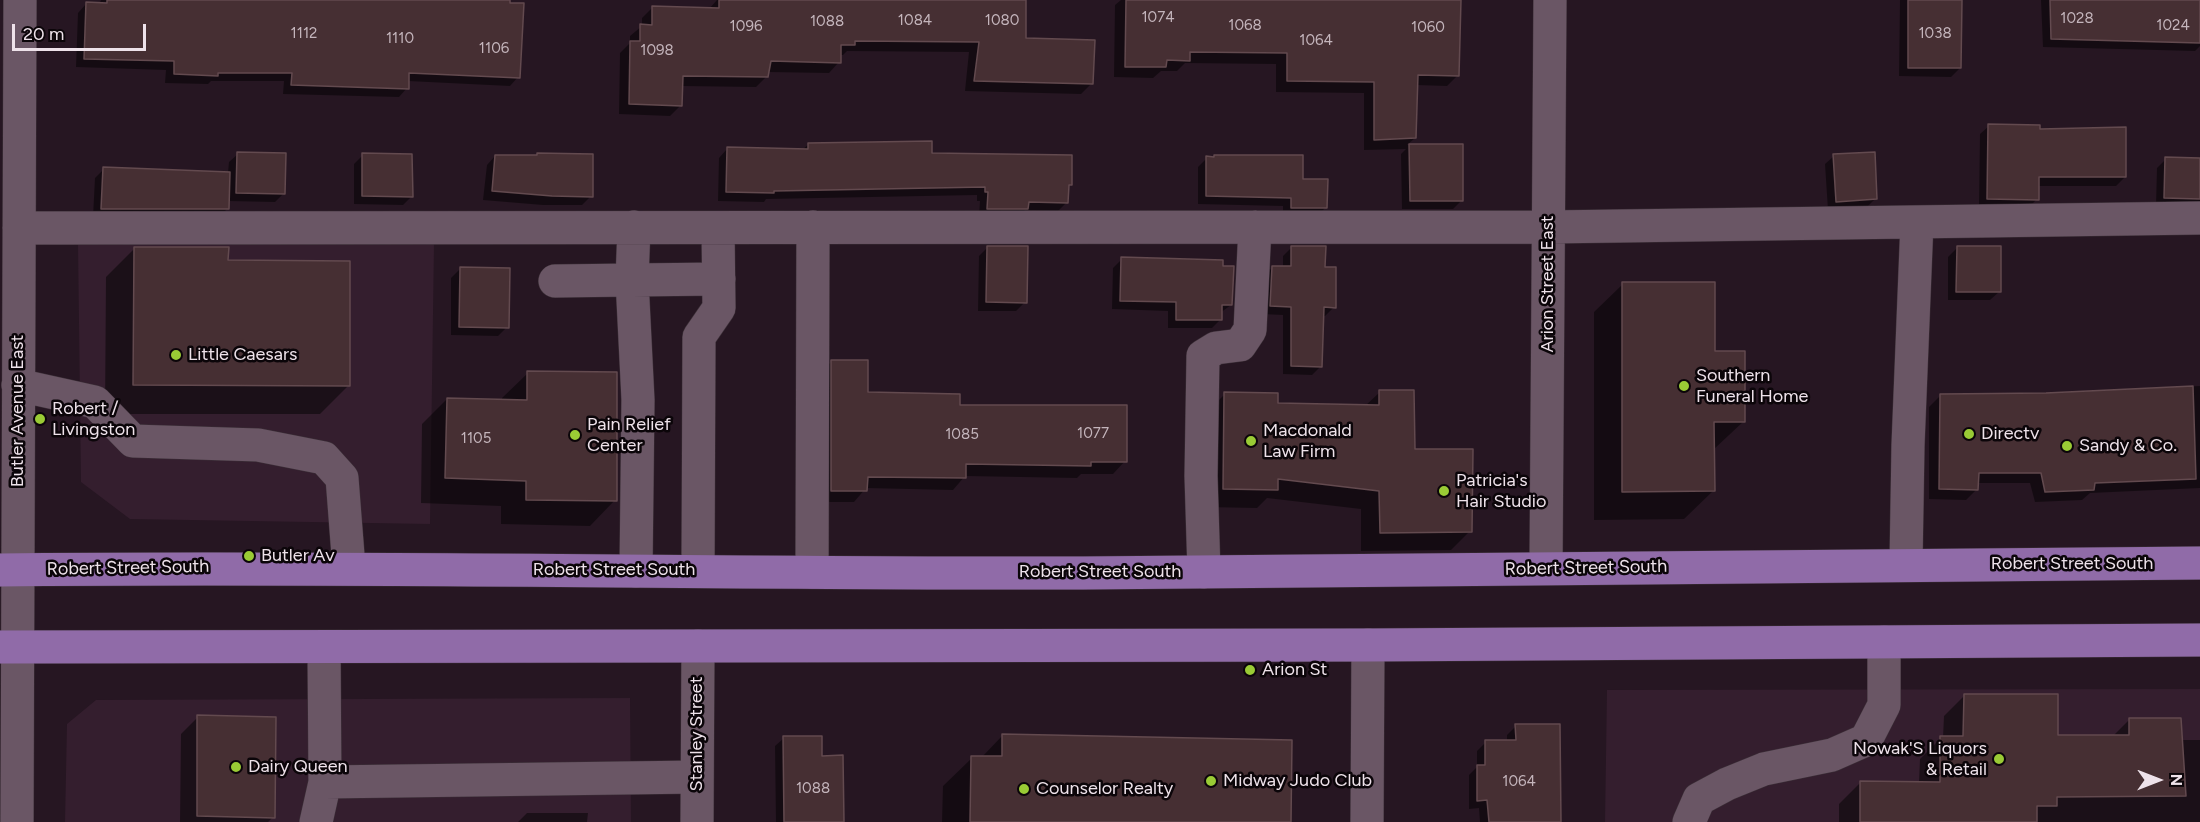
<!DOCTYPE html>
<style>
body{margin:0}
#map{position:relative;width:2200px;height:822px;overflow:hidden;background:#261622;font-family:Figtree,sans-serif}
canvas{display:block}
.north{position:absolute;left:2128px;top:750px;width:60px;height:60px;-webkit-text-stroke:4px #0b0509;paint-order:stroke;rotate:90deg;font-size:16px;font-weight:700;line-height:24px;text-align:center;color:#eee2ea}
.north::after{content:'';display:block;margin:auto;width:21px;height:27px;background:#eee2ea;clip-path:polygon(50% 0,100% 100%,50% 72%,0 100%)}
.scale{position:absolute;left:12px;top:24px;width:134px;height:27px;box-sizing:border-box;border:3px solid #eee2ea;border-top:0;padding-left:8px;font-size:18px;line-height:21px;white-space:nowrap;color:#eee2ea;-webkit-text-stroke:4px #0b0509;paint-order:stroke}
</style>
<div id="map">
<canvas width="2200" height="822"></canvas>
<div class="north">N</div>
<div class="scale">20 m</div>
</div>
<script>
const g = document.querySelector('canvas').getContext('2d');
g.lineJoin = 'round';
function fillPath(path, color) { g.fillStyle = color; g.fill(path, 'evenodd'); }
function strokePath(path, color, width, dash) { g.strokeStyle = color; g.lineWidth = width; g.lineCap = dash ? 'butt' : 'round'; g.setLineDash(dash || []); g.stroke(path); }
function drawText(font, color, halo, rows, align = 'center') {
  g.font = font + ' Figtree,sans-serif'; g.lineWidth = 5; g.setLineDash([]); g.textBaseline = 'middle'; g.strokeStyle = halo; g.fillStyle = color; for (const [text, x, y, turn = 0] of rows) {
    g.save(); g.translate(x, y); g.rotate((+turn || 0) * Math.PI / 180); g.textAlign = isNaN(turn) ? turn : align; if (halo) g.strokeText(text, 0, 0); g.fillText(text, 0, 0); g.restore();
  }
}
fillPath(new Path2D(`
 M78 244H434L430 524 130 519 81 482Z
 M2200 689V822H1605L1607 690Z
 M630 698 631 822H65L67 724 96 700Z`), '#341e2e');
fillPath(new Path2D(`
 M101 0H509L518 77 510 86 408 81 407 88 399 97 283 94 284 81H211L208 84 165 83 166 70 76 67 78 13 86 4H99Z
 M717 0H1025V40L1092 83 1081 94 965 91 969 52 847 51 843 55H840L839 62 829 73 768 72 767 76 756 87 681 86V105L670 116 619 114 620 53 630 43V36L642 26V18L653 7 709 9Z
 M1121 0H1459L1458 75 1447 86 1416 85 1415 138 1407 145H1462V200L1453 209H1402L1401 154 1406 149 1364 150V93L1276 92V64L1185 63 1177 71H1161L1153 78 1114 77 1115 5Z
 M1900 0H1961L1960 68 1951 77 1899 76Z
 M2041 0H2200V46L2195 51 2043 47Z
 M1989 126 2038 130 2125 177 2116 186H2037V199L2028 208 1979 207 1980 134Z
 M809 144 930 154 1071 185 1067 188V202L1058 211 1025 210 1018 217H979L980 201H977V195L766 199 764 202 718 201 719 158 727 149 802 150Z
 M238 154 284 193 275 202 228 201V208L219 217H93L95 178 104 169 228 173 229 162Z
 M363 155 412 196 403 205 354 204V164Z
 M495 156 591 196 582 205H543L483 200 487 165Z
 M1834 156 1875 199 1867 207 1828 210 1825 164Z
 M1207 158 1302 180 1325 208 1316 217H1283V206L1198 204V167Z
 M2166 159H2200V207L2156 206 2157 168Z
 M1292 247 1324 268 1334 307 1325 316H1322L1321 366 1312 375 1283 374V315L1262 314 1264 276 1272 268H1283V256Z
 M135 248 349 385 320 414H105L106 277Z
 M987 248 1025 302 1016 311H978L979 256Z
 M1957 248 1999 292 1990 300H1948V257Z
 M1122 259 1231 305 1220 313V320L1212 328H1168V311L1112 309 1113 268Z
 M460 269 507 327 498 336 451 335V278Z
 M1623 284 1714 352 1744 421 1713 450V491L1684 519 1594 520V312Z
 M832 361 867 394 1125 461 1113 474H1081L1077 478 965 476 953 490 866 488 854 502H819L820 373Z
 M528 373 615 500 590 526 501 524V506L421 503 422 424 447 399 502 401V398Z
 M2200 386V488L2090 493 2082 500 2035 502 2030 483H1977V489L1966 500 1929 499V407L1940 396 2133 391 2135 389Z
 M1380 392 1413 451 1470 531 1451 550 1361 551V509L1267 498 1257 508 1205 507 1206 413 1225 394 1277 405 1365 406Z
 M1965 695 2056 737H2112L2129 720 2180 719 2183 740H2200V822H1839V804L1860 783H1919L1920 759 1941 738H1943L1944 716Z
 M198 717 273 817 268 822H180L181 734Z
 M1516 726 1559 822H1480L1479 808 1469 809V775L1477 767V751L1486 742 1507 741V735Z
 M1003 735 1289 822H942L943 786 972 758H981Z
 M784 738 821 757 842 822H776L775 746Z
 M527 813H588L587 822H518Z`), '#0007');
const building = new Path2D(`
 M107 0H510V3H524L520 78 409 73V89L291 85 292 73H218V76L174 74V61L84 59 86 2 107 3Z
 M719 0H1026V38L1095 40 1093 84 974 81 979 42 855 41V45H841V63L771 61 768 77 683 76 682 106 629 104 630 41H640V24L652 25V6L719 8Z
 M1126 0H1461L1459 76 1418 75 1416 138 1374 140V82L1287 81V53L1190 52V61L1167 60 1166 67H1125Z
 M1908 0H1962L1961 68H1908Z
 M2050 0H2200V43L2051 39Z
 M1988 124 2040 125V129L2126 127V177H2039V200L1987 199Z
 M932 141V153L1072 155V185H1069L1068 203 1029 202 1028 209H987L988 192H985V187L774 191V193L726 192 727 147 808 149V143Z
 M1409 144H1463V201H1410Z
 M237 152 286 153 285 194 236 193Z
 M1875 152 1877 199 1836 202 1833 154Z
 M362 153 412 154 413 197 362 196Z
 M537 153 593 154V197L552 196 492 191 495 155H537Z
 M1214 155H1303V179H1328L1327 208H1291V198L1206 196V156L1214 157Z
 M2165 157 2200 158V199L2164 198Z
 M103 167 230 172 229 209H101Z
 M987 246H1028L1027 303 986 302Z
 M1291 246H1326L1325 267H1336V308L1324 307 1322 367 1291 366V307L1270 306 1272 266H1291Z
 M1957 246H2001V292H1956Z
 M134 247H229L228 260 350 261V386L133 385Z
 M1121 257 1223 260V266H1234L1232 305H1222V320H1176V302L1120 301Z
 M460 267 510 268 509 328 459 327Z
 M1622 282H1715V351H1745V422H1714L1715 491 1622 492Z
 M831 360H868V392L960 394V405H1127V462H1091V466L966 464V478L868 477 867 491H831Z
 M527 371 617 372V501L526 500V481L445 478 447 398 527 400Z
 M2193 386 2196 479 2095 483 2094 490 2045 492 2041 473H1979L1978 490 1939 489 1940 394 2046 393Z
 M1379 390H1414L1415 449H1473L1472 532 1380 533 1379 491 1278 479V490L1223 489 1224 392 1278 393V403L1379 405Z
 M1964 694H2058V735H2129V718H2181L2186 796 2057 797V806H2037V822H1860V781L1940 782V736H1963Z
 M197 715 276 717 275 818 197 816Z
 M1515 724H1560L1561 822H1489L1487 800 1477 801V765H1485V740H1516Z
 M1002 734 1292 740 1291 822H970L971 756H1002Z
 M783 736H822V756L843 755 844 822H784Z`);
fillPath(building, '#462f33');
strokePath(building, '#634a4f', 1.5);
const minor = new Path2D(`
 M634 227 632 280 719 279
 M19 228 1548 227 2200 218
 M555 281 632 280 638 400 636 571
 M18 385 95 402 133 441 258 445 324 458 342 478 349 568
 M1906 564 1908 445 1917 222
 M1546 568 1550 0
 M698 571 699 337 719 308 718 228
 M812 572 813 227
 M1204 572 1201 476 1203 356 1216 348 1240 345 1250 330 1255 227
 M324 647 325 782
 M17 822 20 0
 M316 822 325 782 697 777
 M697 822 698 646
 M1367 822 1368 645
 M1689 822 1699 799 1727 784 1764 769 1832 755 1866 740 1884 705V642`);
const major = new Path2D(`
 M0 570C361 566 722 574 1083 573 1456 572 1828 564 2200 563
 M0 647 1368 645 2200 640`);
strokePath(minor, '#3c3038', 34);
strokePath(major, '#3c3038', 34);
strokePath(minor, '#6a5665', 33);
strokePath(major, '#906ba8', 33);
for (const [x, y, r, color] of [
 [176,355,6,"#9acb35"],
 [1684,386,6,"#9acb35"],
 [40,419,6,"#9acb35"],
 [1969,434,6,"#9acb35"],
 [575,435,6,"#9acb35"],
 [1251,441,6,"#9acb35"],
 [2067,446,6,"#9acb35"],
 [1444,491,6,"#9acb35"],
 [249,556,6,"#9acb35"],
 [1250,670,6,"#9acb35"],
 [1999,759,6,"#9acb35"],
 [236,767,6,"#9acb35"],
 [1211,781,6,"#9acb35"],
 [1024,789,6,"#9acb35"]
]) { const dot = new Path2D(); dot.arc(x, y, r, 0, 2 * Math.PI); g.fillStyle = color; g.fill(dot); strokePath(dot, '#0b0509', 2); }
drawText('15px', '#c4b5bc', null, [
 ["1074",1158,18],
 ["1028",2077,19],
 ["1084",915,21],
 ["1080",1002,21],
 ["1088",827,22],
 ["1068",1245,26],
 ["1024",2173,26],
 ["1096",746,27],
 ["1060",1428,28],
 ["1112",304,34],
 ["1038",1935,34],
 ["1110",400,39],
 ["1064",1316,41],
 ["1106",494,49],
 ["1098",657,51],
 ["1077",1093,434],
 ["1085",962,435],
 ["1105",476,439],
 ["1064",1519,782],
 ["1088",813,789]
]);
drawText('18px', '#eee2ea', '#0b0509', [
 ["Arion Street East",1548,284,-90],
 ["Butler Avenue East",18,411,-90],
 ["Robert Street South",2072,564],
 ["Robert Street South",128,568,-1],
 ["Robert Street South",1586,568,-1],
 ["Robert Street South",614,570],
 ["Robert Street South",1100,572],
 ["Stanley Street",697,734,-90]
]);
drawText('18px', '#eee2ea', '#0b0509', [
 ["Little Caesars",188,355],
 ["Southern",1696,376],
 ["Funeral Home",1696,397],
 ["Robert /",52,409],
 ["Livingston",52,430],
 ["Pain Relief",587,425],
 ["Center",587,446],
 ["Macdonald",1263,431],
 ["Law Firm",1263,452],
 ["Directv",1981,434],
 ["Sandy & Co.",2079,446],
 ["Patricia's",1456,481],
 ["Hair Studio",1456,502],
 ["Butler Av",261,556],
 ["Arion St",1262,670],
 ["Nowak'S Liquors",1987,749,"right"],
 ["& Retail",1987,770,"right"],
 ["Dairy Queen",248,767],
 ["Midway Judo Club",1223,781],
 ["Counselor Realty",1036,789]
], 'left');
</script>
